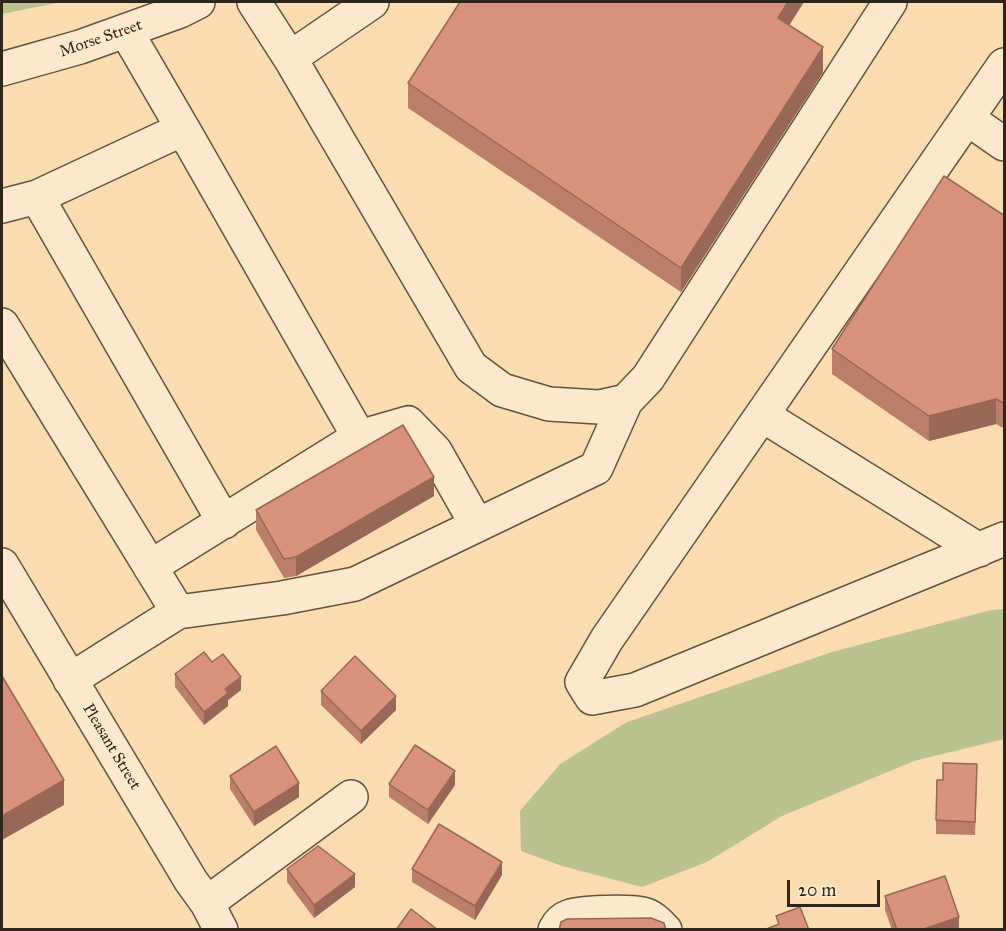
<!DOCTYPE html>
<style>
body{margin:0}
#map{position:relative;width:1006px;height:931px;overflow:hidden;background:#fbdcb1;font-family:"IM FELL Great Primer",serif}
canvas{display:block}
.frame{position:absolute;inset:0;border:3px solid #2f261b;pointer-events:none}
.scale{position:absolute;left:787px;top:880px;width:93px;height:27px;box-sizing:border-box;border:3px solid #2f261b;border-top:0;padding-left:8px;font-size:18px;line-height:21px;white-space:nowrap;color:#2f261b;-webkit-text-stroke:4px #fce8cc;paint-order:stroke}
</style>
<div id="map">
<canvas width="1006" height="931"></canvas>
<div class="frame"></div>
<div class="scale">20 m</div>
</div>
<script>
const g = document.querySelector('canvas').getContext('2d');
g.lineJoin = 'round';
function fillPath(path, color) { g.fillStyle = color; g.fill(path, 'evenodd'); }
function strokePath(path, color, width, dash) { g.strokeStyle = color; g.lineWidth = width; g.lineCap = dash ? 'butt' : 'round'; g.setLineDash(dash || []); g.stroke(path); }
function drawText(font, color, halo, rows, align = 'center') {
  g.font = font + ' "IM FELL Great Primer",serif'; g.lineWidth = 4.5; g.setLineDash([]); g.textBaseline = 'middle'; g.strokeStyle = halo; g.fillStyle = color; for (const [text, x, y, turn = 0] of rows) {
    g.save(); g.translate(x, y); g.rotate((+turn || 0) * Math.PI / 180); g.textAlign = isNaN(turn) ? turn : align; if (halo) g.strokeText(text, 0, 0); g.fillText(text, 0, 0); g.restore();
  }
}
fillPath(new Path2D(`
 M2 2H61L2 14Z
 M1004 609V739L914 761 782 816 707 862 642 887 562 866 521 851 520 811 560 764 627 722 832 652 991 610Z`), '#bac28f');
const minor = new Path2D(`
 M254 2 290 58 471 367 502 390 549 404 599 407 626 401 648 378 890 2
 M290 58 372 2
 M1004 65 607 639 582 682 592 698 635 690 1004 539
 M2 69 80 47 180 11 198 2
 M968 119 1004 144
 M183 129 359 437 408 423 435 451 477 525
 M37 197 224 522
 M2 206 37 197 183 129 126 31
 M2 325 178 612 70 680
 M762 415 979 550
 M2 565 191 881 207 903 221 930
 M150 567 359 437
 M178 612 282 598 355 584 596 468 626 401
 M207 903 351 797
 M555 930C558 924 562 919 568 917 579 912 630 911 642 914 652 916 658 923 665 930`);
strokePath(minor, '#625440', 36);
strokePath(minor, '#fce8cc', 33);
fillPath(new Path2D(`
 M789 25 823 72 681 292 408 108V83Z
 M1005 216V429L996 424 929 441 832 374V349Z
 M434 496 296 576 284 578 256 530V510Z
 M212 662 241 690 228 700V706L204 725 175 687V674Z
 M321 691 396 710 361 744 321 705Z
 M230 776 299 797 254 826 230 789Z
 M977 778 975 835 936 834V820Z
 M389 784 455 785 428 824 389 797Z
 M287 869 355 887 314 918 287 882Z
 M412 869 502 875 475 920 412 882Z
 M885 896 959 930H892L885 910Z`), '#bb7e6b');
fillPath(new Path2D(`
 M788 2H804L778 43V18Z
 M823 47V72L681 292V268Z
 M996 399V424L929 441V416Z
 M434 477V496L296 576V557Z
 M241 677V690L228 700V706L204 725V712L225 689Z
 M396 696V710L361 744V731Z
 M455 771V785L428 824V810Z
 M64 780V805L2 840V816Z
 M299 783V797L254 826V812Z
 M502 862V875L475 920V906Z
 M355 874V887L314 918V905Z
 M959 917V930H921Z`), '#986757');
const building = new Path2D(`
 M460 2H788L778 18 823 47 681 268 408 83Z
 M944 176 1005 216V404L996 399 929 416 832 349Z
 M403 425 434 477 296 557 284 559 256 510Z
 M204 652 212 662 223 654 241 677 225 689 228 693 204 712 175 674Z
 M355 656 396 696 361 731 321 691Z
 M2 676 64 780 2 816Z
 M415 745 455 771 428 810 389 784Z
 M276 746 299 783 254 812 230 776Z
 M943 763 977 764 975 822 936 820 937 780H943Z
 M439 824 502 862 475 906 412 869Z
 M318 846 355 874 314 905 287 869Z
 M945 876 959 917 921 930H897L885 896Z
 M800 907 809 930H764L779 924 776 916Z
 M411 909 438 930H396Z
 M651 918 664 923 666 930H559L561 922 567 919Z`);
fillPath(building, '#d9937c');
strokePath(building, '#986757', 1.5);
drawText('16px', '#2f261b', '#fce8cc', [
 ["Morse Street",101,39,-19],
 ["Pleasant Street",111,747,59]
]);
</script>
